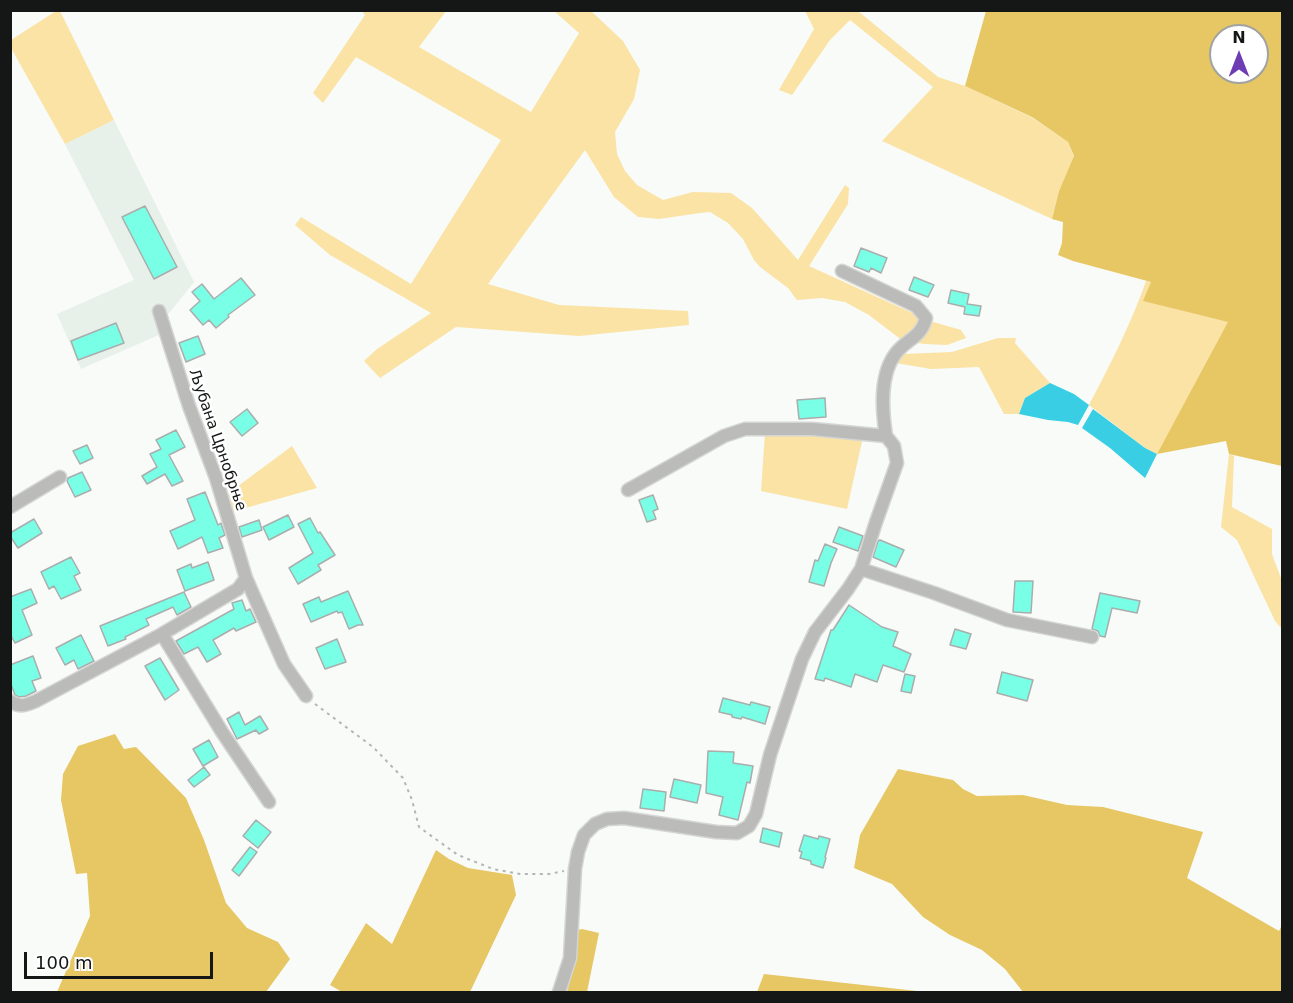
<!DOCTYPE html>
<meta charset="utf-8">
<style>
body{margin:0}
#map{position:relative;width:1293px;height:1003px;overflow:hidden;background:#f8fbf8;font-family:"DejaVu Sans",sans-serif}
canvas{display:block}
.frame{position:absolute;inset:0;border:12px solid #151616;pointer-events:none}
.north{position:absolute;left:1209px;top:24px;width:60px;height:60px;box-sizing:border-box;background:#fff;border:2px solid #a1a2a2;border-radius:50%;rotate:0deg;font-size:16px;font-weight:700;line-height:24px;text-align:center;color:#151616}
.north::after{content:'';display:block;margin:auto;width:21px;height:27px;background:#6e3db4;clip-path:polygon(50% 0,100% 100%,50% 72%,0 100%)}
.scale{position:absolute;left:24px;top:952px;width:189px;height:27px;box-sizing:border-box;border:3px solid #151616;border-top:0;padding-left:8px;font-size:18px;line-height:21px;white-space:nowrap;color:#151616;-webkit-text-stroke:4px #fff;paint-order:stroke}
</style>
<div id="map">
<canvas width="1293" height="1003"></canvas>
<div class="frame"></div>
<div class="north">N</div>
<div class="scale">100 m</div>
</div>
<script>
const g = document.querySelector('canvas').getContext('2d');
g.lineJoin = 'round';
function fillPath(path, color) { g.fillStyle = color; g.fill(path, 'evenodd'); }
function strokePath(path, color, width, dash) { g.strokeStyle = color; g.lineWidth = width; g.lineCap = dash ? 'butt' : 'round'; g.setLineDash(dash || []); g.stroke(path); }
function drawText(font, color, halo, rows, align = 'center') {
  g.font = font + ' "DejaVu Sans",sans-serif'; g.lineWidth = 5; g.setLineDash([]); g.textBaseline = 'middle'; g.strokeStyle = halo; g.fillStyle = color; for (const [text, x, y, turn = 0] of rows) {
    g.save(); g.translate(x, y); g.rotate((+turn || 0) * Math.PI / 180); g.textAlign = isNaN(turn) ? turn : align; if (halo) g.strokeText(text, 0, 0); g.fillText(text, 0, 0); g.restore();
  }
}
fillPath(new Path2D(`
 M114 120 194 282 166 317 161 334 81 369 57 314 134 280 65 144Z`), '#e7f1e9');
fillPath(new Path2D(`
 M56 11H60L114 120 65 144 11 48V40Z
 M362 11H446L419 47 531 112 579 33 554 11H591L623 41 640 70 634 99 615 132 617 154 625 171 637 185 663 200 693 192 731 193 752 208 798 260 845 185 849 188 848 204 809 266 930 321 961 330 966 338 947 345 925 344 903 341 869 315 845 302 822 298 797 300 788 288 760 267 754 260 743 239 728 223 710 212 700 213 659 219 638 217 614 197 585 150 488 284 559 305 688 311 689 325 579 336 456 327 380 378 364 361 377 349 431 313 330 255 295 225 301 217 411 284 501 140 356 57 323 103 313 93 365 15Z
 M805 11H858L938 77 965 86 1031 117 1068 142 1074 157 1059 191 1052 219 882 141 933 87 850 20 830 40 792 95 779 90 814 29Z
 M1146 281 1151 282 1144 301 1229 322 1157 454 1145 448 1089 405C1110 365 1131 324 1146 281Z
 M998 338H1016L1015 343 1050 383 1025 398 1019 414H1004L979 367 931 369 896 363 903 354 952 352Z
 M765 433H810L863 437 847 509 761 491Z
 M292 446 317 488 231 512 226 495Z
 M1229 454 1234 456 1232 507 1272 529V554L1282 581V629L1275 621 1237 540 1221 527Z`), '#fae3a4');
fillPath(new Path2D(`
 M986 11H1282L1281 200 1282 466 1229 454 1226 441 1157 454 1228 322 1143 301 1151 282 1073 261 1058 255 1062 243 1063 222 1052 219 1059 191 1074 156 1068 142 1032 117 965 86ZM1221 36H1257V72H1221Z
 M115 734 124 749 136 747 186 798 204 840 226 903 247 928 278 942 290 959 266 992H57L90 916 87 873 76 874 61 800 63 774 78 746Z
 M898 769 953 780 963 789 977 796 1023 795 1067 805 1103 807 1203 832 1187 878 1279 931 1282 925V992H1023L1005 969 982 950 950 935 923 917 892 884 854 868 860 835Z
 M436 850 449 859 468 868 512 875 516 895 470 992H342L330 985 366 923 392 944Z
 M582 929 599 933 588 987 587 992H567L575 961 578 930Z
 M764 974 926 992H936H757Z`), '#e7c664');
fillPath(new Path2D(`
 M1050 383 1074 394 1089 405 1078 425 1068 422 1048 420 1019 414 1025 398Z
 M1093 409 1145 448 1157 454 1145 478 1110 448 1082 428Z`), '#39cee4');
const building = new Path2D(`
 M145 206 177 267 154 279 122 217Z
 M861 248 887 258 881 273 871 268 869 272 854 266Z
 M914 277 934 285 928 297 909 290Z
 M241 278 255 295 228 315 229 317 216 328 209 320 203 325 190 310 200 301 192 292 202 284 214 299Z
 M951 290 969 294 967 304 981 306 979 316 964 314 965 307 948 303Z
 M116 323 124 343 78 360 71 341Z
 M198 336 205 354 186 362 179 343Z
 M825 398 826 417 799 419 797 400Z
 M247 409 258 423 242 436 230 422Z
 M176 430 185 447 169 455 183 481 172 486 165 474 147 484 142 476 157 467 150 454 161 449 156 440Z
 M87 445 93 458 80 464 73 451Z
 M82 472 91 490 75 497 67 481 68 478Z
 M205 492 218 525 221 523 225 535 219 538 223 548 208 553 202 537 178 549 170 531 195 520 187 499Z
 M653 495 658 509 653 511 656 519 647 522 639 500Z
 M288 515 294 527 269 540 263 527Z
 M310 518 318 533 320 532 335 555 318 565 321 570 298 584 289 568 313 553 298 524Z
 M34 519 42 533 18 548 10 536V533Z
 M259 520 262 530 242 537 239 527Z
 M839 527 863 536 858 551 833 542Z
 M880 540 904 550 896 567 873 557 878 541Z
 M825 544 837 549 831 563 824 586 809 582 815 560 818 561Z
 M71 557 80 573 74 576 81 590 61 599 54 586 49 589 41 572Z
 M208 562 214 580 185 591 177 570 191 564 192 568Z
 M1015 581H1033L1031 613 1013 612Z
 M31 589 37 603 22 610 32 635 15 643 10 634V597Z
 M348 591 363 625H358L349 629 342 612 338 613 337 611 311 622 303 604 319 597 321 602Z
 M184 592 191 607 177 615 173 607 146 619 149 625 125 637 126 639 108 646 100 626Z
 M1100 593 1140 601 1137 613 1112 608 1105 637 1100 636 1098 631 1092 629Z
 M242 600 246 611 250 609 256 622 236 631 234 628 213 640 221 654 207 662 198 647 184 654 176 641 234 609 232 603Z
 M849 605 882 627 898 632 893 646 911 654 904 672 883 665 877 682 855 674 851 687 825 678 824 681 815 679 831 630H833Z
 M955 629 971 634 966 649 950 645Z
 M81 635 94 661 78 669 74 660 65 665 56 648Z
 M337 639 346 662 325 669 316 648Z
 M33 656 41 678 32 681 36 691 26 696 19 697 15 695 10 682V665Z
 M160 658 179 690 165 700 145 666Z
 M1002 672 1033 680 1027 701 997 693Z
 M905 674 915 676 911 693 901 691Z
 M723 698 750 705 751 702 770 707 765 724 742 717 741 719 732 717V715L719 712Z
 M239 712 245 725 260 716 268 729 259 734 256 730 237 739 227 719Z
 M209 740 218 757 203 766 193 749Z
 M708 751 734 752 733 763 753 766 750 783 747 782 738 820 719 815 723 797 706 793Z
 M204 767 210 775 194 787 188 780Z
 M674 779 701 785 697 803 670 797Z
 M643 789 666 792 664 811 640 808Z
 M256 820 271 832 258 848 243 836Z
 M763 828 782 833 779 847 760 842Z
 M804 835 818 839 819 836 830 839 825 857 826 858 823 868 811 864V861L800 858 802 852 799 851Z
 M250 847 257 852 239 876 232 870Z`);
fillPath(building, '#7affe7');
strokePath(building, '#a9adac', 1.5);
const minor = new Path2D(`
 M842 271 916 306 926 318C921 338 908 338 896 353 879 375 882 410 886 436
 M159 311 189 406 216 478 246 578 284 664 306 696
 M10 507 60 477
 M861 569 934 593 1007 620 1092 637
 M162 634 222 732 269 802
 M10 701C20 708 26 705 36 701L162 634 238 589 246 578
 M559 992 570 958 575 869 578 852 584 835 595 824 607 819 624 818 716 832 737 833 749 826 756 814 770 755 802 659 815 632 848 589 861 569 876 522 897 463 894 446 886 436 812 429H745L724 436 628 490`);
strokePath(minor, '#d4d6d4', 15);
strokePath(new Path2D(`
 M315 704 373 747 403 778 412 800 419 827 458 855 493 869 520 874H549L564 871`), '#b3b6b4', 2, [3, 4.5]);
strokePath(minor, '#bbbbba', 12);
drawText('15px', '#151616', '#fff', [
 ["Љубана Црнобрње",217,440,71]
]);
</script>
